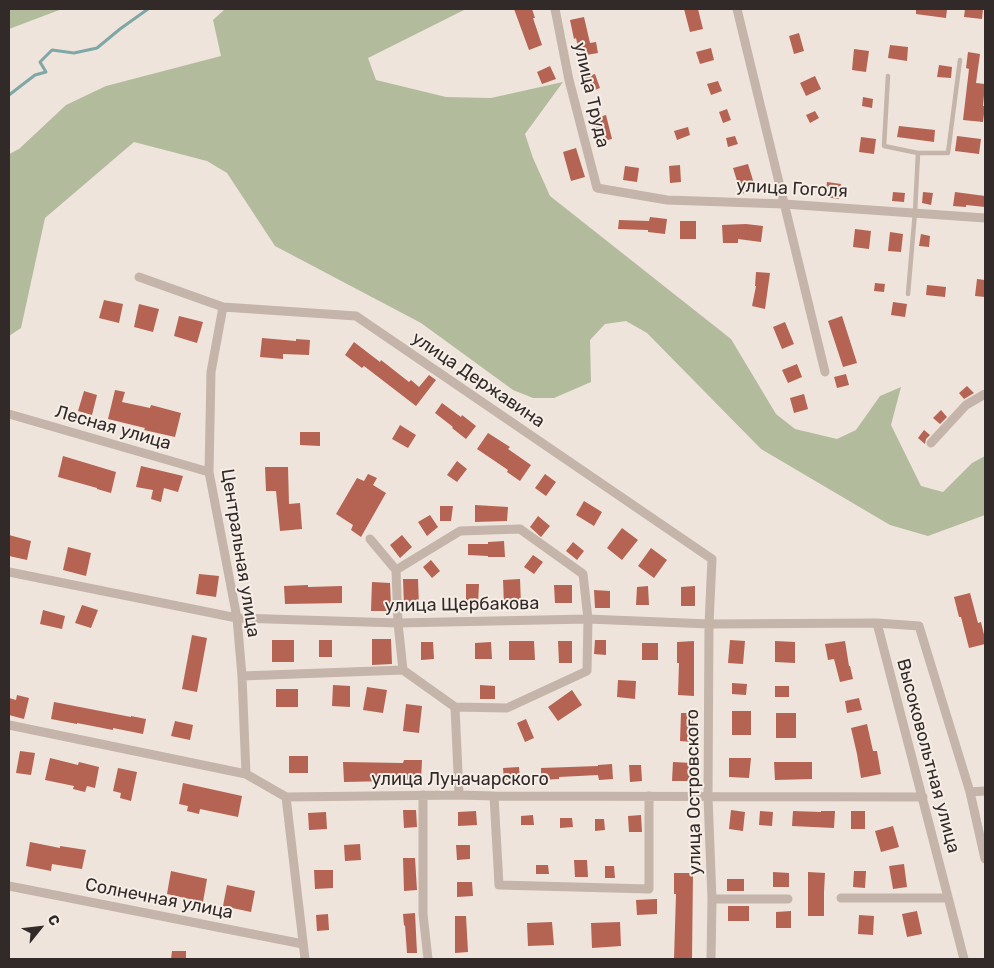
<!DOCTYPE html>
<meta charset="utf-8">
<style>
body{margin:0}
#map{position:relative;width:994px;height:968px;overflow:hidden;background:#eee4db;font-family:Rubik,sans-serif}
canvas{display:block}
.frame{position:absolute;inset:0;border:10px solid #322a28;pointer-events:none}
.north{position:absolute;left:15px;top:903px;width:50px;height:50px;-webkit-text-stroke:4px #f6eee7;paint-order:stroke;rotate:61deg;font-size:14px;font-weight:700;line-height:20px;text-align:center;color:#322a28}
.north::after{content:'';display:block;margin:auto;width:18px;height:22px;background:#322a28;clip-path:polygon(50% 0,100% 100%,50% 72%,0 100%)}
</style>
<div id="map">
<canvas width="994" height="968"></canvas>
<div class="frame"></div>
<div class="north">С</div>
</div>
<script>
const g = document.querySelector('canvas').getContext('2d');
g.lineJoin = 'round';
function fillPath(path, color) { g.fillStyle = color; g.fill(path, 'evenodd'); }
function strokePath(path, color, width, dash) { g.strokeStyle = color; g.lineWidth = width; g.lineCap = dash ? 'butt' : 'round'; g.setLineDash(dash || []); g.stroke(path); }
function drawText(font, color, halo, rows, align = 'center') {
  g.font = font + ' Rubik,sans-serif'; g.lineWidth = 4; g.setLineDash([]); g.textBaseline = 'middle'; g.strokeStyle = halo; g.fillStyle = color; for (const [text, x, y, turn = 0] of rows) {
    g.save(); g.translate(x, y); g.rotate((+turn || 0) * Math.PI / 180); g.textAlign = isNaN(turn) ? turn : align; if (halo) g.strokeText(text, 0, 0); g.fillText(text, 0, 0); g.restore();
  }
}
fillPath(new Path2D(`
 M9 9H62L9 29Z
 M225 9H466L368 58 376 80 446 97 491 98 563 82 525 134 533 158 550 196 731 339 776 414 795 429 837 439 856 430 880 396 901 387 891 425 921 486 943 492 972 463 985 456V515L928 536 890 525 761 449 647 333 626 321 605 324 590 340 591 382 554 398H533L513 390 421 323 275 246 227 173 207 161 134 142 45 218 21 328 9 336V154L19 149 66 105 106 86 221 56 213 20Z`), '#b3bb9d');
strokePath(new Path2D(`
 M9 95 35 75 46 72 40 62 52 50 74 53 97 48 120 29 148 9`), '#7ea7a6', 3);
fillPath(new Path2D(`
 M514 9H532L535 18H533L542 45 529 50Z
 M684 9H698L703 29 690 32Z
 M916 9H947L946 18 916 14Z
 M965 9H983L982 19 964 17Z
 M584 17 590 43 596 42 598 53 580 56 576 38 574 39 570 20Z
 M799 33 804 51 794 54 789 36Z
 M890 45 908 47 907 61 888 58Z
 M711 48 714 60 700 64 696 52Z
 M854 49 869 51 866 72 852 70Z
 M968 52 980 54 976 83 985 84 983 106H985L983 122 963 120 969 69 966 68Z
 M939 65 952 67 951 78 937 77Z
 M550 66 556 79 542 84 537 72Z
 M595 74 600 88 589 92 583 78Z
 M815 76 821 89 806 96 800 83Z
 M718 81 722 91 711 95 707 84Z
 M863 97 873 99 872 108 862 106Z
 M727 109 731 120 723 123 719 112Z
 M815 111 819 118 810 123 806 115Z
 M606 115 612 139 599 142 593 119Z
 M899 126 935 130 934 142 897 137Z
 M688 127 690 135 677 140 674 131Z
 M735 136 738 144 728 147 726 138Z
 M957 136 981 139 979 154 955 151Z
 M861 137 876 139 874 154 859 152Z
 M576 148 585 177 571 181 563 152Z
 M748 164 756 190 741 194 733 168Z
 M680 165 681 182 670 183 669 166Z
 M625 166 639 168 637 182 623 180Z
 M827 182 841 184 839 199 825 197Z
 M893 192 905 193 904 202 892 201Z
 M923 192 933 193 931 205 922 203Z
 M955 192 985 196V207L966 205V207L953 206Z
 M650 217 667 219 665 234 648 232V230L618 229 619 220 649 221Z
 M680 221H696V239H680Z
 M746 224 763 226 761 242 738 239V243H723L722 225Z
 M855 229 871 231 869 249 853 247Z
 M890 232 903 234 901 252 888 251Z
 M921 234 930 236 929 247 919 246Z
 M756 272 770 273 765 309 752 306 756 286H755Z
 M977 279 985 280V297L975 296Z
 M875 283 885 284 884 292 874 291Z
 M927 285 946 287 945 297 926 295Z
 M104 300 123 304 119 323 99 318Z
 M893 302 907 304 905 317 891 315Z
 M139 304 159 309 153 332 134 327Z
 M179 316 203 322 197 343 174 336Z
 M842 316 857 363 843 367 828 321Z
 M785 322 794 344 782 349 773 327Z
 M262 338 296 341V339L310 340 309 355 283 354V359L260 357Z
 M354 342 380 362 381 360 409 382 411 380 419 387 429 375 436 380 416 406 364 366 362 368 345 355Z
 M797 364 802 377 788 383 782 370Z
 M846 374 849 385 837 388 834 377Z
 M967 386 974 393 964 399 959 393Z
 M115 390 125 392 122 402 150 408 151 405 181 413 175 437 144 430 145 428 108 419Z
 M84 391 97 395 92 415 78 411Z
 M804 394 808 409 794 413 790 398Z
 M442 403 461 417 462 415 476 426 466 439 452 428 453 427 435 413Z
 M941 410 947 417 940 424 933 418Z
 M400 425 416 435 408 448 392 439Z
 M924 430 930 435 926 439 925 444 918 438Z
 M300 432H320V446L300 445Z
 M488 433 510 447 508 449 531 465 520 481 507 472 508 470 477 449Z
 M63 456 116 472 111 493 97 489V488L58 477Z
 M457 461 467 469 457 482 447 475Z
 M141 466 183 476 178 492 164 488 161 502 151 499 153 490 136 487Z
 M265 467H288L289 504 300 503 302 529 280 531 276 491H266Z
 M368 474 377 478 373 485 386 493 361 537 351 530 353 525 336 514 357 478 364 481Z
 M545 474 556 482 546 496 535 488Z
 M584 501 602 512 594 526 576 515Z
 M475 505 508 507 507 521 475 522Z
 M440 506H453L451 521H440Z
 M430 515 438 527 427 536 418 522Z
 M538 516 550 526 541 537 530 527Z
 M622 528 638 540 622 560 607 548Z
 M9 535 31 541 27 560 9 556Z
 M402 535 412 547 400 558 390 545Z
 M504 541 505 557H488V556L468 555V544H488V542Z
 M573 542 584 551 577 560 566 551Z
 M68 547 91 553 86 576 63 570Z
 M651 548 667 560 654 578 638 566Z
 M533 555 543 562 534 574 524 567Z
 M431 560 440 571 432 578 423 567Z
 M199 574 219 576 216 597 196 594Z
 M403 579H418L419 606H404Z
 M520 579 521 604 504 605 503 580Z
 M372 582 390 583 391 606H389V611H371Z
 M466 584H479L478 605H466Z
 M308 585V587L342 586V603L285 604 284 586Z
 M554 585H572V603H555Z
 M648 586 649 605H636L637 587Z
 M695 586V606H681V587Z
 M594 590 610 591V608H595Z
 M970 593 978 623 981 622 985 639V644L969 648 961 617H959L954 597Z
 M82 605 98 610 91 628 75 623Z
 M43 610 65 616 62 629 40 624Z
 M192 635 207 638 197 692 182 689Z
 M372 639H391L392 664 372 665Z
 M272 640H294V662H272Z
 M319 640H332V657H319Z
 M595 640H606V655L594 654Z
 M730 640 745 641 743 664 728 663Z
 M509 641H534L535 660H509Z
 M558 641H572V663H559Z
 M694 641V696L678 695 679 663H677V642Z
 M775 641 795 642V663L775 662Z
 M845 641 849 666H850L853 679 840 682 834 659 828 660 825 644Z
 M421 642H433L434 659 421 660Z
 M491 642 492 659H475V643Z
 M642 643H658V660H642Z
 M618 680 636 681 635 699 617 697Z
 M732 683 747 684 746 695 732 694Z
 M333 685 350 686V707L332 706Z
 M480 685 495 686V699H480Z
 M775 686H789V697H775Z
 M367 687 387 690 383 713 363 710Z
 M276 689H298V707H276Z
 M572 690 582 705 558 721 548 707Z
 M17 695 29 698 24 719 9 715V698L16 700Z
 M859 698 862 710 847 713 845 701Z
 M54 702 131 717V716L146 719 143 734 113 728V730L77 723V724L51 719Z
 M406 704 422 706 419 733 403 731Z
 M732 711H751V735H732Z
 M681 713H693V742L680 741Z
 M776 713H796V738H776Z
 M526 719 534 738 525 742 517 723Z
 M175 721 193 725 190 740 171 736Z
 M867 724 873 751H877L881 774 861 778 857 754 851 728Z
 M20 751 35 753 31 775 16 773Z
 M289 756H308V773H289Z
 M50 758 78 765 79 762 99 767 95 788 87 786 85 792 73 789 74 786 45 780Z
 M729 758H751L749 778 729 777Z
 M404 760H422L421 780 389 779V781L344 782 343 762 403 763Z
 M673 762 692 763V781H672Z
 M774 762H812V779L775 780Z
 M612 764 613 779 599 780 598 775 559 777V779L541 780V768L598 766V765Z
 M629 765H641L642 781 630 782Z
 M519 767 520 780H504L503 768Z
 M118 768 137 772 131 801 120 798 121 793 113 791Z
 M183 783 242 796 238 817 200 809 199 814 187 811 188 806 179 804Z
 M403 810H416L417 827 404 828Z
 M731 810 745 812 743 831 729 829Z
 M476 811 477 825 458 826V812Z
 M760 811 773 812 772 826 759 825Z
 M793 811 821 812V811H835L834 828 792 826Z
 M851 811H865V829H851Z
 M326 812 327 829 309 830 308 813Z
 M533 815 534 825H521V816Z
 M641 815 642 832H629L628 816Z
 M560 818H572L573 827 560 828Z
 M595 819H604L605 830 595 831Z
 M700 823V836H691V824Z
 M893 826 899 847 881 852 875 831Z
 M30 842 60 848V846L86 850 82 869 52 864 51 871 26 866Z
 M360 844 361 860 345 861 344 845Z
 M456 845H470V859L457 860Z
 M403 858H415L417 890 404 891Z
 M574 860H587L588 877H575Z
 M904 864 907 887 893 889 889 866Z
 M536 865H548L549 874H536Z
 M605 866H614L615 878H605Z
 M314 870H333V888L315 889Z
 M171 871 207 879 203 902 167 894Z
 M854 871H866L865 888 853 887Z
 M773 872 789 873V887H773Z
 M808 872 825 873 824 892V916H808Z
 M674 873H693L692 959H674L676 894H674Z
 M727 879H744V891H727Z
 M457 882H472L473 896 457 897Z
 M227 885 255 891 251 912 223 906Z
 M657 899V914L637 915 636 900Z
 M728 906H749V921H728Z
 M791 911V928H776V912Z
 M917 911 922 934 907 937 902 914Z
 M415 913 417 953H407L405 925 404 926 403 914Z
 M328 914 329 930 317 931 316 915Z
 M859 915 874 916 873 935 858 934Z
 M455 916H466L468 952 455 953Z
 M552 922 554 945 528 946 527 923Z
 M620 922 621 946 592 948 591 923Z
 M172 951H186V959H171Z`), '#b56352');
strokePath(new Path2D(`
 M888 76 884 146 918 153
 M908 294 915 212 918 153H948L960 60`), '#c4b4a9', 4.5);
strokePath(new Path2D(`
 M555 9 569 80 597 188 667 200 784 204 985 218
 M737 9 825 372
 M139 277 223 307 356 316 712 559 709 624 708 797 712 899 711 959
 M223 307 211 372 209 472 237 618 242 676 246 774
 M9 414 209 472
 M931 443 966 405 985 394
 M520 529 583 574 588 619 587 671 507 708 455 707 403 670 398 623 396 570 460 531Z
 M370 539 396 570
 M9 572 237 618 398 623 588 619 709 624 877 623 919 626 970 792 985 859
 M877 623 964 959
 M242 676 403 670
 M455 707 459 795
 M9 725 246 774 286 797 459 795 494 796 923 797
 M970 792 985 791
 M423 795V914L428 959
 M494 796 499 885 649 889V796
 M286 797 305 959
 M9 886 303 944
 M841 898H948
 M712 899H788`), '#c4b4a9', 9);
drawText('18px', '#322a28', '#f6eee7', [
 ["улица Труда",591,95,77],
 ["улица Гоголя",792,189,3],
 ["улица Державина",478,380,34],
 ["Лесная улица",113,428,16],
 ["Центральная улица",240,553,81],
 ["улица Щербакова",462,605,-1],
 ["Высоковольтная улица",928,756,75],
 ["улица Луначарского",460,780],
 ["улица Островского",694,792,-91],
 ["Солнечная улица",159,899,11]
]);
</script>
